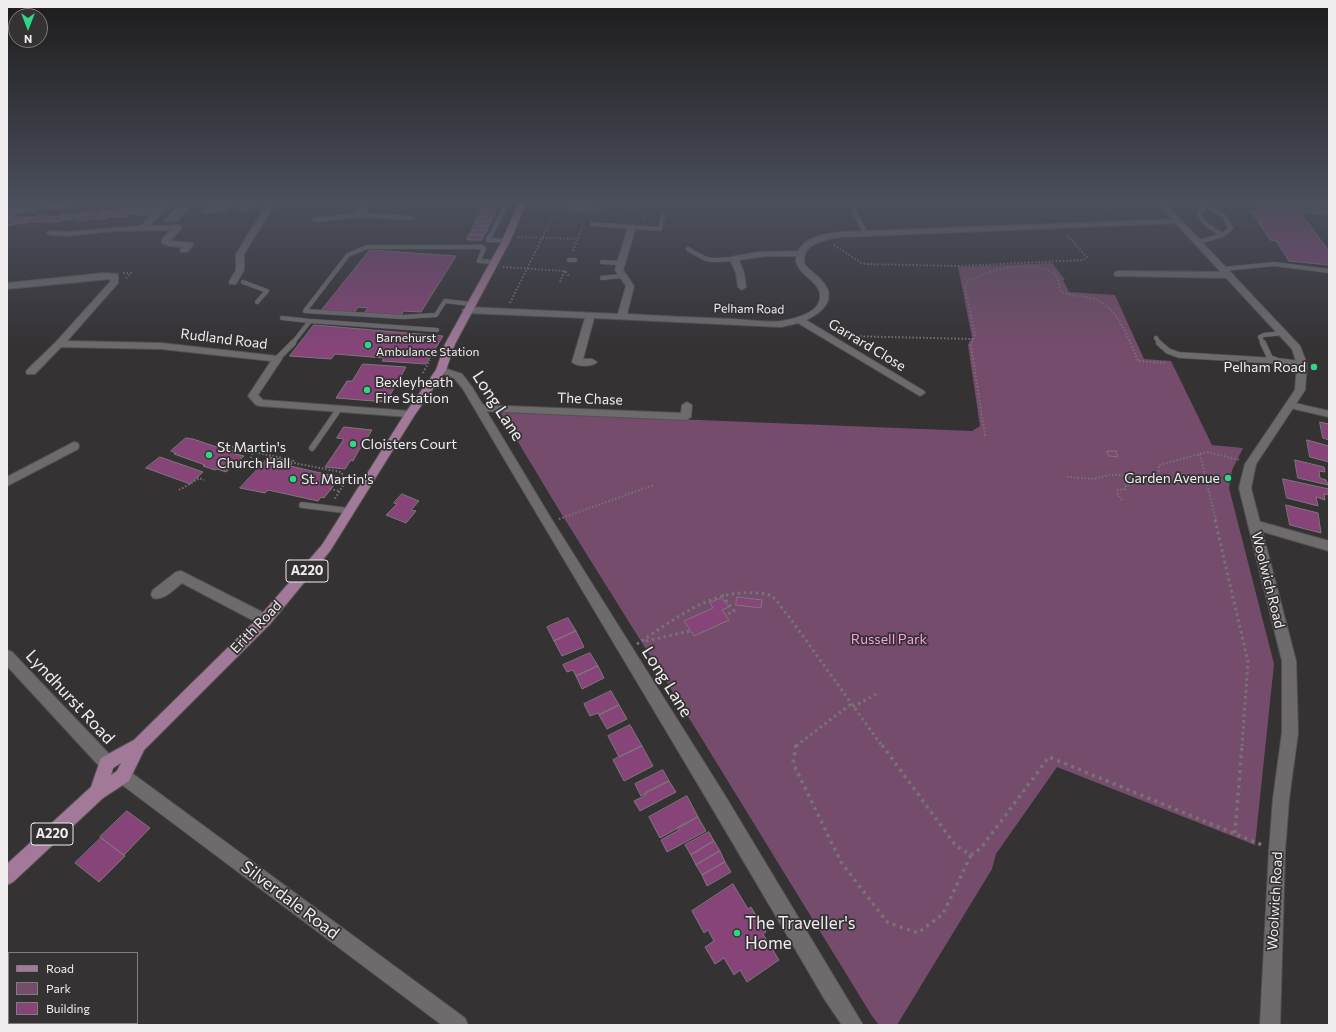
<!DOCTYPE html>
<style>
body{margin:0}
#map{position:relative;width:1336px;height:1032px;overflow:hidden;background:#353234;font-family:Commissioner,sans-serif}
canvas{display:block}
.frame{position:absolute;inset:0;border:8px solid #efedee;pointer-events:none}
.legend{position:absolute;left:8px;top:952px;width:130px;height:72px;box-sizing:border-box;background:#353234;border:1px solid #7f7d7e;margin:0;padding:5px 7px;list-style:none;font-size:12px;color:#efedee}
.legend li{display:flex;align-items:center;gap:8px;height:20px}
.legend b{width:20px;border:1px solid #7f7d7e}
.north{position:absolute;left:8px;top:8px;width:40px;height:40px;box-sizing:border-box;background:#353234;border:1px solid #7f7d7e;border-radius:50%;rotate:180deg;font-size:11px;font-weight:700;line-height:16px;text-align:center;color:#efedee}
.north::after{content:'';display:block;margin:auto;width:14px;height:18px;background:#2dd884;clip-path:polygon(50% 0,100% 100%,50% 72%,0 100%)}
</style>
<div id="map">
<canvas width="1336" height="1032"></canvas>
<div class="frame"></div>
<ul class="legend">
<li><b style="height:5px;background:#a37999"></b>Road</li>
<li><b style="height:11px;background:#764c6c"></b>Park</li>
<li><b style="height:11px;background:#874479"></b>Building</li>
</ul>
<div class="north">N</div>
</div>
<script>
const g = document.querySelector('canvas').getContext('2d');
g.lineJoin = 'round';
function fillPath(path, color) { g.fillStyle = color; g.fill(path, 'evenodd'); }
function strokePath(path, color, width, dash) { g.strokeStyle = color; g.lineWidth = width; g.lineCap = dash ? 'butt' : 'round'; g.setLineDash(dash || []); g.stroke(path); }
function drawText(font, color, halo, rows, align = 'center') {
  g.font = font + ' Commissioner,sans-serif'; g.lineWidth = 3.5; g.setLineDash([]); g.textBaseline = 'middle'; g.strokeStyle = halo; g.fillStyle = color; for (const [text, x, y, turn = 0] of rows) {
    g.save(); g.translate(x, y); g.rotate((+turn || 0) * Math.PI / 180); g.textAlign = isNaN(turn) ? turn : align; if (halo) g.strokeText(text, 0, 0); g.fillText(text, 0, 0); g.restore();
  }
}
fillPath(new Path2D(`
 M1052 263 1065 280H1063L1069 292 1115 295 1144 359 1171 361 1212 445 1243 448 1232 470 1229 488 1274 664 1255 845 1057 767 996 854 992 869 897 1025H879L872 1016 702 739 559 510 500 412 972 431 980 426 968 345 972 337 958 267Z`), '#764c6c');
const building = new Path2D(`
 M210 204H216L210 212H203Z
 M216 204H223L217 211 209 212Z
 M225 204H233L226 211H219Z
 M250 204H257L254 210H246Z
 M250 204 246 210H238L242 205Z
 M566 204H597L596 207H598L597 211 564 209Z
 M1257 204H1329V215L1300 212 1329 251V265L1289 261 1276 241 1270 240 1250 210 1261 211Z
 M178 206H191L188 209H176Z
 M137 208H145L139 214H131Z
 M145 208H156L150 214 137 216Z
 M483 208H497L495 212H481Z
 M119 209H126L118 217H110Z
 M126 209H134L126 217H118Z
 M176 209H188L185 212H173Z
 M100 211H107L99 219H92Z
 M107 211H115L107 219H99Z
 M81 212H89L82 218 74 219Z
 M89 212H97L87 220 79 221Z
 M173 212H185L183 214 170 215Z
 M481 212H495L493 217 479 216Z
 M62 214H70L60 222H50Z
 M70 214H77L70 220H62Z
 M183 214 180 218H167L170 215Z
 M39 215H46L45 216 56 217 49 222H31Z
 M479 216 493 217 491 221H476Z
 M17 217H28L20 223 7 226Z
 M28 217H35L27 223H20Z
 M167 218H180L177 221H164Z
 M476 221H491L489 226 474 225Z
 M474 225 489 226 487 231 472 230Z
 M472 230 487 231 484 235H469Z
 M469 235H484L482 240H467Z
 M370 250 456 256 421 312 404 311 400 316 364 313 368 308 358 307 354 313 321 311Z
 M314 325 443 336 426 364 382 361 384 358 335 354 331 359 290 356Z
 M363 364 406 367 386 402 336 398 347 381H352Z
 M1320 422 1329 424V440L1323 438Z
 M344 427 372 430 361 448H360L353 461 351 460 345 469 325 467 344 439 337 438Z
 M186 438 193 439 223 449 225 448 237 452 235 454 244 456 226 472 217 469 215 470 203 466 205 465 174 454 176 453 171 451Z
 M1307 440 1329 446V462L1310 457Z
 M1107 451H1116L1118 457 1109 456Z
 M160 457 203 472 190 484 146 468Z
 M269 457 291 461 292 464 290 466 338 477 336 480 337 481 324 498 321 497 318 501 268 490 265 493 240 488Z
 M1295 460 1324 467 1325 472 1319 471 1320 478 1326 480 1328 485 1298 478Z
 M1283 479 1329 489V495L1324 494 1325 500 1316 497 1318 506 1287 498Z
 M402 494 419 501 411 510 416 511 406 523 386 515 397 504 394 503Z
 M1286 505 1318 513 1321 533 1290 525Z
 M737 597 762 600 761 608 736 605Z
 M722 598 729 607 722 610 729 620 694 636 684 621 713 608 710 603Z
 M568 618 576 631 554 641 547 627Z
 M576 631 584 647 562 656 554 641Z
 M590 653 598 666 576 676 573 670 567 672 563 665Z
 M598 666 604 678 582 689 576 676Z
 M611 691 619 705 599 715 598 713 590 716 584 704Z
 M619 705 627 719 607 729 599 715Z
 M630 725 642 746 619 757 608 736Z
 M642 746 653 766 624 781 613 760Z
 M663 770 669 781 641 796 635 784Z
 M669 781 676 792 640 811 634 801 646 795 645 793Z
 M687 796 698 817 660 838 649 817Z
 M127 811 150 828 124 855 100 837Z
 M698 817 706 831 667 852 661 840 679 830 677 828Z
 M709 832 714 841 691 855 685 845Z
 M101 838 125 856 99 882 75 863Z
 M714 841 720 851 696 865 691 855Z
 M720 851 725 862 702 875 696 865Z
 M725 862 731 872 707 886 702 875Z
 M733 884 748 909 751 907 766 932 763 934 779 960 747 982 740 970 734 975 724 958 715 964 705 947 714 941 708 930 704 933 692 911Z`);
fillPath(building, '#874479');
strokePath(building, '#7c787b', 1);
const serviceFar1 = new Path2D(`
 M1205 206 1199 214C1204 224 1213 230 1223 235
 M854 211 866 234
 M592 224 660 229 663 216
 M506 241 488 240 507 204
 M1198 242 1223 235 1231 228 1224 216 1203 204
 M688 249C709 262 709 261 734 259
 M569 260H575
 M602 262 620 263
 M1224 269 1274 264 1329 271
 M602 278 621 276
 M243 282 267 291 257 302
 M471 304 445 301 436 315 403 317 305 311 348 255 367 247H481L484 248 479 261 495 262
 M282 318 310 321
 M1156 338 1160 344
 M292 344 310 321 437 330
 M1263 344 1260 337 1264 335 1283 333`);
const service = new Path2D(`
 M1159 343 1168 351 1179 355 1278 361
 M1263 343 1270 358 1278 361 1302 364
 M277 359 293 343
 M312 448 339 409
 M302 505 350 511`);
const minor = new Path2D(`
 M162 204H170L150 226 181 225V229L170 241 192 243 193 245 187 252H181L180 250 182 247 169 246 162 243V239L171 230 113 231 67 236 50 235 46 233C51 229 60 232 67 232 91 231 116 227 141 226Z
 M267 204H275L244 254V270L236 284H230L229 282 236 270V254Z
 M362 204H370L366 213 411 216 415 218 411 220 361 217 315 222 311 220 315 218 358 213Z
 M10 209H16L17 211 10 222H7V214Z
 M1177 219 1181 221 1180 223 841 237C826 239 799 244 805 265 810 271 816 274 821 280 838 297 824 312 806 320L924 391 925 393 920 396 798 323 781 327 594 318 583 359H592L597 362C592 367 577 367 572 362L585 318 467 313 462 310 467 307 618 314 626 286 615 270 628 227 632 225 636 227 623 270 634 286 627 314C663 316 698 318 734 319 749 320 767 323 782 321 793 319 815 314 819 302 827 281 793 276 796 256H767L739 260 744 273 746 287 742 290 738 287 736 273 730 259 731 257 758 252 798 251C807 236 825 234 841 232Z
 M1118 271 1230 272 1234 275 1230 278 1115 276 1114 274 1115 272Z
 M104 273 118 274V283L67 341 161 343 277 356 282 359 258 395 263 400 410 411 415 414 410 417 260 406 256 405 248 396 271 361 161 349 61 347 35 374H27L26 372 27 370 56 342 110 282V279L7 289V283Z
 M687 402 692 405 691 417 686 420 481 411 476 408 481 405 681 413 682 405Z
 M1290 402 1329 411V417L1286 407 1285 405Z
 M74 442 78 443 79 446 78 449 7 486V477Z
 M1254 520 1329 541V551L1250 528 1248 525 1250 522Z
 M181 571 270 616 272 620 270 624 265 626 260 624 182 583C174 589 164 601 153 598L151 594 153 590 176 572Z
 M7 650 12 652 113 758 115 763 113 768 107 771 101 768 7 666Z
 M123 768 129 771 465 1018 468 1025H442L117 781 115 776 117 771Z`);
const tertiary = new Path2D(`
 M55 204H82L78 206 7 214V210Z
 M1158 204H1166L1300 346 1307 364 1305 390 1256 464 1251 488 1296 661 1298 733 1289 799 1285 851 1280 1025H1260L1269 851 1273 799 1282 733V661L1239 488 1245 464 1295 390 1297 364 1292 349Z
 M441 367 462 374 472 387 552 520 724 794 863 1025H842L825 1000C706 795 583 593 463 389L454 378 438 372 436 370Z`);
const primary = new Path2D(`
 M518 204H526L510 241 455 344 446 370 414 416 330 551 270 624 144 750 129 781 103 798 13 882 7 885V864L91 787 101 758 134 740 260 616 322 545 406 412 436 370 445 344 502 241ZM121 763 117 771 111 775 113 768Z`);
strokePath(serviceFar1, '#545153', 5);
strokePath(service, '#545153', 7);
strokePath(minor, '#545153', 2);
strokePath(tertiary, '#545153', 2);
strokePath(primary, '#545153', 2);
strokePath(new Path2D(`
 M624 204 629 210 654 214
 M1104 204 1114 214
 M89 207 118 204
 M530 209 600 213 602 208 607 204
 M644 220 649 204
 M518 237 578 239
 M834 245 861 263 866 264 959 266 1083 260 1087 257 1067 235
 M573 251 583 226
 M503 267 565 271 569 276
 M123 273H131L126 278
 M560 282 565 270
 M510 303 556 210
 M846 336 973 339
 M423 373 430 360
 M985 436 971 345 975 335 965 287 967 282C975 278 984 273 993 271 1008 267 1045 262 1056 276 1059 280 1059 287 1060 291 1070 297 1080 295 1091 298 1118 305 1128 338 1138 361L1167 363
 M229 449 235 446 253 452 293 460 294 463 341 472 346 481 334 500
 M1200 454 1216 521
 M251 458 253 452
 M197 477 204 480
 M1067 477 1094 479 1109 475H1119L1151 480 1159 475V465L1207 452 1240 460
 M330 489 340 491
 M179 490 200 478
 M1122 500 1117 493 1118 490 1125 489 1126 486 1144 481
 M559 519 654 485`), '#767375', 2, [1.5, 2]);
strokePath(new Path2D(`
 M1215 520 1248 662 1242 746
 M722 595 734 611 726 615
 M646 641 690 631
 M637 644C671 622 709 590 752 593 758 593 766 593 771 596 777 599 782 609 787 614L882 746
 M853 707 878 693
 M796 746 851 704`), '#767375', 3, [2.5, 3.5]);
strokePath(new Path2D(`
 M796 745 793 763 841 862 887 922 918 933 943 914 971 855
 M882 745 956 846 971 855 981 848 1049 757 1262 845
 M1235 833 1242 745`), '#767375', 3.5, [3, 4.5]);
strokePath(serviceFar1, '#6e6b6d', 4);
strokePath(service, '#6e6b6d', 5.5);
fillPath(minor, '#6e6b6d');
fillPath(tertiary, '#6e6b6d');
fillPath(primary, '#a37999');
const sky = g.createLinearGradient(0, 0, 0, 349);
sky.addColorStop(0, '#1d1c1d');
sky.addColorStop(0.58, '#4b4f5c');
sky.addColorStop(1, '#4b4f5c00');
g.fillStyle = sky;
g.fillRect(0, 0, 1336, 349);
for (const [x, y, r, color] of [
 [368,345,4,"#2dd884"],
 [1314,367,4,"#2dd884"],
 [367,390,4,"#2dd884"],
 [353,444,4,"#2dd884"],
 [209,455,4,"#2dd884"],
 [1228,478,4,"#2dd884"],
 [293,479,4,"#2dd884"],
 [737,933,4,"#2dd884"]
]) { const dot = new Path2D(); dot.arc(x, y, r, 0, 2 * Math.PI); g.fillStyle = color; g.fill(dot); strokePath(dot, '#353234', 1.5); }
drawText('12px', '#efedee', '#353234', [
 ["Pelham Road",749,309,1]
]);
drawText('12px', '#efedee', '#353234', [
 ["Barnehurst",376,338],
 ["Ambulance Station",376,352]
], 'left');
for (const [x, y, w] of [
 [307,571,42],
 [52,834,42]
]) { const box = new Path2D(); box.roundRect(x - w / 2, y - 11, w, 22, 3); g.fillStyle = '#353234'; g.fill(box); strokePath(box, '#efedee', 1); }
drawText('bold 13px', '#efedee', null, [
 ["A220",307,571],
 ["A220",52,834]
]);
drawText('14px', '#efedee', '#353234', [
 ["Rudland Road",224,339,7],
 ["Garrard Close",867,345,31],
 ["The Chase",590,399,2],
 ["Woolwich Road",1268,580,76],
 ["Erith Road",256,627,-46],
 ["Woolwich Road",1275,901,-87]
]);
drawText('14px', '#efedee', '#353234', [
 ["Pelham Road",1306,367,"right"],
 ["Bexleyheath",375,382],
 ["Fire Station",375,398],
 ["Cloisters Court",361,444],
 ["St Martin's",217,447],
 ["Church Hall",217,463],
 ["Garden Avenue",1220,478,"right"],
 ["St. Martin's",301,479]
], 'left');
drawText('14px', '#fb9ce6', '#353234', [
 ["Russell Park",889,639]
]);
drawText('17px', '#efedee', '#353234', [
 ["Long Lane",498,406,57],
 ["Long Lane",667,682,58],
 ["Lyndhurst Road",70,697,47],
 ["Silverdale Road",290,900,37]
]);
drawText('17px', '#efedee', '#353234', [
 ["The Traveller's",745,923],
 ["Home",745,943]
], 'left');
</script>
